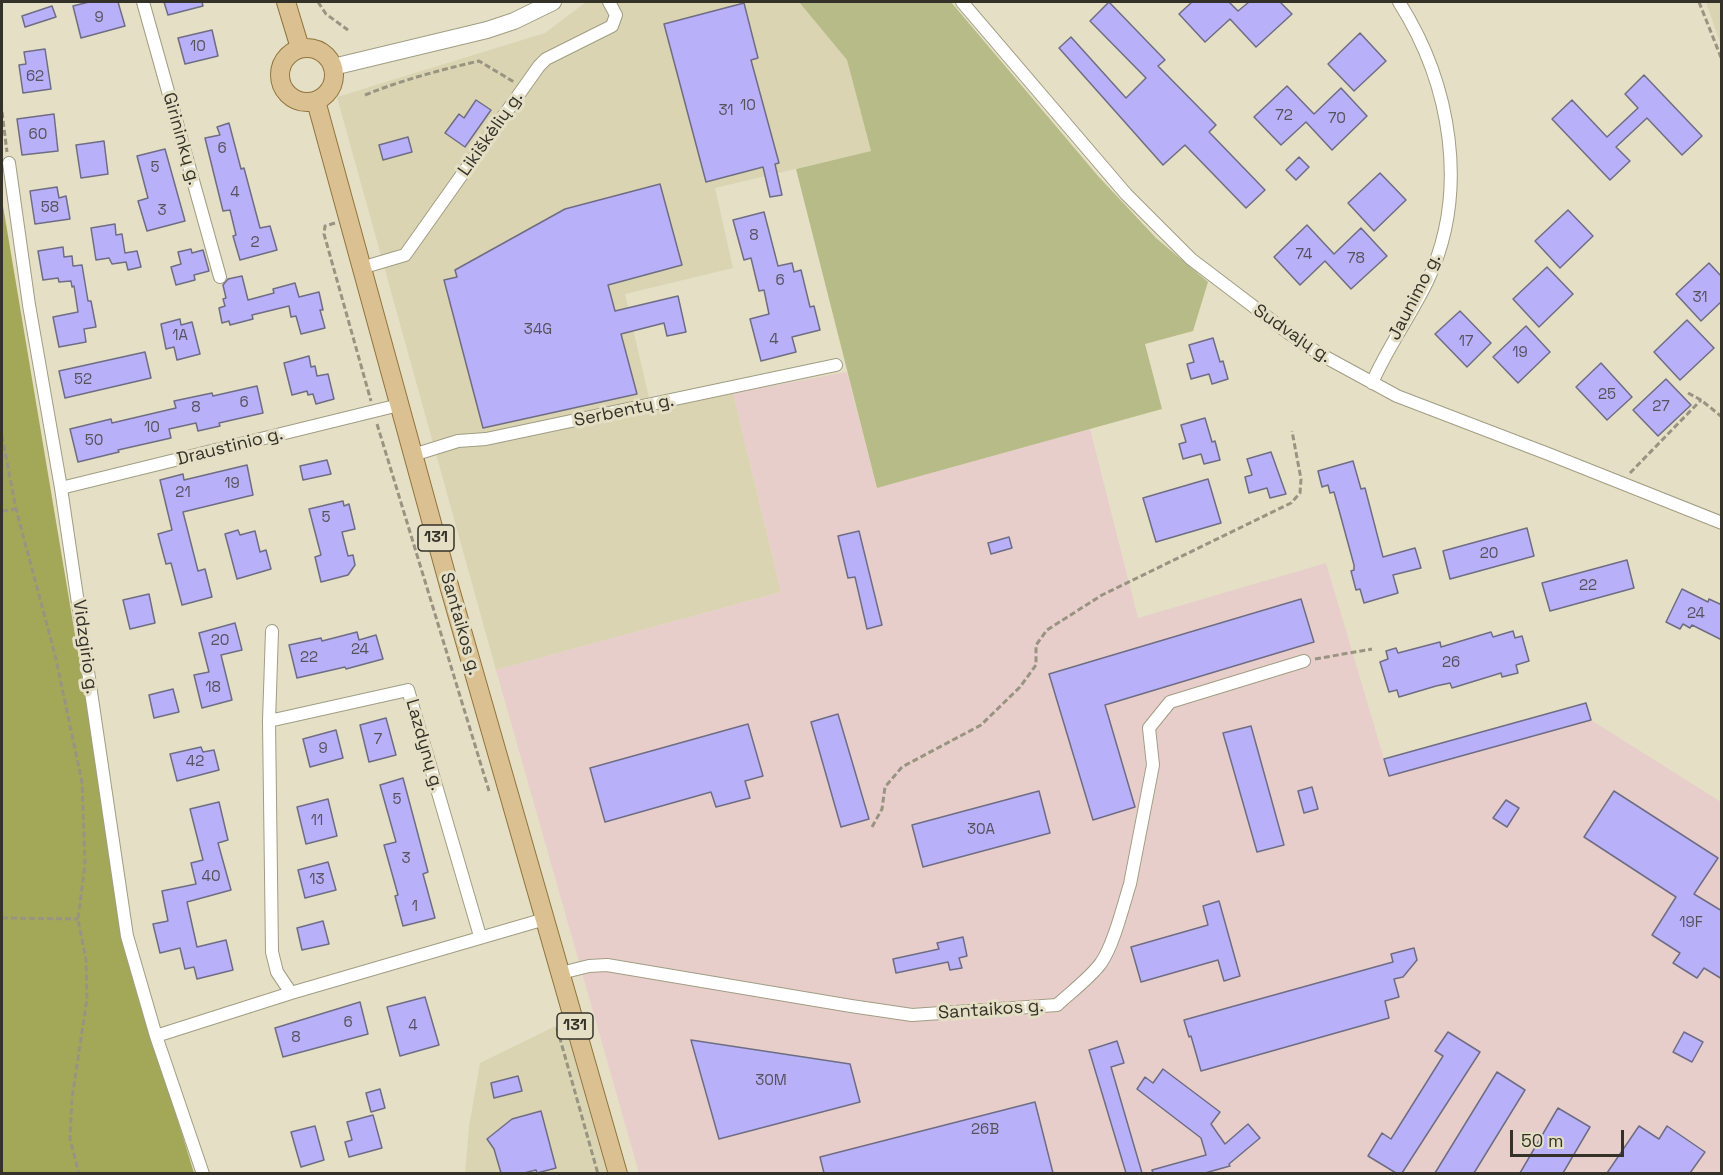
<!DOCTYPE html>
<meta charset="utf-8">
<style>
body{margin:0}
#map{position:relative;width:1723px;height:1175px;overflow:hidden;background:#e4dfc5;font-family:"Space Grotesk",sans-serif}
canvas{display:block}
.frame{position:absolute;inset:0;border:3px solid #343228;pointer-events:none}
.scale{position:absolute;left:1510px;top:1130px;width:114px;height:27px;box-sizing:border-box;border:3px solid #343228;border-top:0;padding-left:8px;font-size:18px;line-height:21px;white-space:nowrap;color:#343228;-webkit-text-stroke:4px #e4dfc5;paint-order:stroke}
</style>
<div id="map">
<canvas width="1723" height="1175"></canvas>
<div class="frame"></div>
<div class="scale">50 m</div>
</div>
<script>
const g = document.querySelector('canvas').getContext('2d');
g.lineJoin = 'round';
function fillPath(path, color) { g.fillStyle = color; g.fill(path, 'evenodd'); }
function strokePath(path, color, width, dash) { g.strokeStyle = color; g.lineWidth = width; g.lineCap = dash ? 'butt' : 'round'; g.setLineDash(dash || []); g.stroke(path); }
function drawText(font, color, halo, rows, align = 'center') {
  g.font = font + ' "Space Grotesk",sans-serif'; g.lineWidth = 6; g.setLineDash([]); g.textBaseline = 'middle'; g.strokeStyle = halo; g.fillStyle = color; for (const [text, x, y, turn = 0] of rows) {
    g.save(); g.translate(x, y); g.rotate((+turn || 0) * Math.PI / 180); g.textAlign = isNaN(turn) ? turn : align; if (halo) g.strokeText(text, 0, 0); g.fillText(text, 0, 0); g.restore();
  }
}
fillPath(new Path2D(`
 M586 2H799L847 60 871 151 715 188 733 268 625 294 652 411 733 393 781 592 496 670 337 97 545 33Z
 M1706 2H1721V45Z
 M564 1022 607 1173 465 1174 469 1127 480 1063Z`), '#dad4b2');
fillPath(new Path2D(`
 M847 372 877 488 1090 429 1138 618 1326 563 1389 776 1591 720 1721 802V1173H639L496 670 781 592 733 393Z`), '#e8cecb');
fillPath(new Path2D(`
 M799 2H951L1098 176 1156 238 1208 282 1193 331 1145 344 1162 409 877 488 796 169 871 151 847 60Z`), '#b7bb87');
fillPath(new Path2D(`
 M2 200 131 968 194 1173H2Z`), '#a3a859');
const building = new Path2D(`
 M89 2H118L125 26 81 38 73 6Z
 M164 2H202L203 6 168 15Z
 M1109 2 1165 60 1158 66 1216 125 1209 132 1265 190 1246 208 1185 145 1163 165 1059 48 1071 37 1126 98 1146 78 1090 21Z
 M1192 2H1229L1238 11 1249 2H1280L1292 14 1256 47 1230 19 1205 42 1179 14Z
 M744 3 758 58 751 60 779 163 775 164 782 195 770 197 763 167 706 182 664 24Z
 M52 6 56 17 25 27 22 16Z
 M212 30 218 56 185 64 178 38Z
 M1360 33 1386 61 1354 91 1328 64Z
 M45 49 51 89 23 93 19 65 26 64 24 52Z
 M1644 75 1702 136 1682 155 1647 118 1616 147 1630 161 1610 180 1552 119 1572 100 1607 137 1638 108 1625 94Z
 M1287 86 1314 114 1341 88 1367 116 1332 150 1306 122 1281 145 1254 117Z
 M476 100 491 110 465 147 445 133 459 114 464 118Z
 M54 114 58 151 22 155 17 119Z
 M229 123 241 169 244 168 260 228 270 226 277 250 240 260 233 236 236 235 230 210 223 211 205 138 220 135 217 127Z
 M408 137 412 152 383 160 379 145Z
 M104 141 108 174 81 178 76 145Z
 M165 149 185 221 147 231 138 201 148 198 137 156Z
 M1299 157 1309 167 1296 180 1286 170Z
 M1380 173 1406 200 1374 231 1348 203Z
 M660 184 682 265 608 285 615 311 678 296 686 332 667 336 664 323 621 334 637 394 483 428 444 280 457 277 455 270 565 209Z
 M57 187 59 198 66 196 70 219 35 224 30 191Z
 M1568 210 1593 236 1560 268 1535 241Z
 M764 212 778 266 792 263 794 272 801 270 810 307 814 306 820 330 792 337 796 352 761 361 750 319 769 314 764 290 759 291 751 258 744 260 733 220Z
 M115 224 116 235 122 234 125 253 137 251 141 267 128 270 126 262 112 264 109 258 96 260 91 228Z
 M1307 225 1334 254 1361 228 1387 256 1351 289 1325 261 1300 285 1274 257Z
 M63 247 64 257 72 256 73 266 82 265 88 301H91L96 327 84 329 86 342 59 347 53 317 78 312 74 286 72 287 71 281 59 282 58 278 43 280 38 251Z
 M191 249 192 253 203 250 209 271 194 275 195 280 176 285 171 267 181 264 178 252Z
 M1709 263 1722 277V301L1701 321 1676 294Z
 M1547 267 1573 294 1539 327 1513 299Z
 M242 276 248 300 274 293 273 289 295 283 299 297 319 292 323 310H320L325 328 301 334 296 316 291 317 289 306 252 315 253 319 230 325 229 321 222 323 219 308 225 306 223 299 226 298 223 285 228 279Z
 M1460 311 1491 343 1467 367 1435 334Z
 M180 319 181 325 192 322 200 354 177 360 174 347 166 349 161 324Z
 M1687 320 1714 348 1680 380 1654 352Z
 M1526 326 1550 352 1518 383 1493 357Z
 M1213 338 1220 362 1223 361 1228 379 1212 384 1209 374 1191 379 1187 364 1194 362 1189 345Z
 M145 352 151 378 65 398 59 371Z
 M309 356 311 367 315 366 317 376 328 374 334 399 316 404 313 394 308 395 307 391 292 395 284 363Z
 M1601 363 1632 397 1607 420 1576 387Z
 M1666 379 1691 405 1658 436 1633 410Z
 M257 386 263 413 219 423 220 426 198 431 196 423 169 429 171 438 118 450 119 452 78 462 70 429 111 419 112 423 176 408 174 401 212 393 213 396Z
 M1205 418 1212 442 1215 441 1220 460 1204 464 1201 454 1183 459 1179 444 1186 442 1181 425Z
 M1271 452 1286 494 1270 498 1267 488 1249 493 1245 477 1252 475 1247 459Z
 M327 460 331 474 303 480 300 466Z
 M1353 461 1361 489 1365 488 1383 557 1415 548 1421 568 1393 575 1398 593 1364 603 1360 589 1356 590 1351 571 1354 570V565L1334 492 1330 493 1328 485 1322 487 1318 471Z
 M247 465 253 495 183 512 198 571 205 569 212 597 182 605 171 563 166 564 158 534 172 530 160 480 183 474 184 480Z
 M1208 479 1221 523 1156 542 1143 498Z
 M343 501 344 506 349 504 355 529 342 532 348 556 353 555 355 565 348 575 321 582 315 557 321 555 309 509Z
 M1527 528 1534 556 1450 579 1443 551Z
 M238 530 240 535 255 531 260 552 266 550 271 569 237 579 225 534Z
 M859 531 882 625 867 629 855 577 848 578 838 536Z
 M1009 537 1012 548 991 554 988 543Z
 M1627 560 1634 588 1550 611 1542 583Z
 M1682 589 1708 602 1709 599 1722 605V640L1692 625 1690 628 1683 624 1680 629 1666 622Z
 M149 594 155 623 130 629 123 600Z
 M1301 599 1314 642 1105 705 1135 807 1093 820 1049 674Z
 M235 623 242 650 221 655 232 700 202 708 194 675 209 672 199 633Z
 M1513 631 1515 638 1522 636 1529 661 1516 665 1518 673 1502 677 1501 673 1452 688 1450 683 1436 686 1399 697 1397 690 1389 692 1380 662 1388 659 1386 651 1396 648 1398 653 1440 642 1441 647 1491 632 1493 637Z
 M357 632 359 640 376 635 383 659 346 669 345 667 297 678 289 645 321 638 322 641Z
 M173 689 179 712 154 718 149 695Z
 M1586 703 1591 720 1389 776 1384 759Z
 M838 714 869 819 841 827 811 722Z
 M386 718 396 755 369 762 360 725Z
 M748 724 763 776 745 781 750 798 716 807 711 792 605 822 590 768Z
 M1251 726 1284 845 1257 852 1223 733Z
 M336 730 343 758 310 767 303 739Z
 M201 747 203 752 214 750 219 770 177 781 170 754Z
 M403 778 428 872 423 874 435 918 403 926 395 896 398 895 384 845 396 842 380 785Z
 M1312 787 1318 809 1304 813 1298 791Z
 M1039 791 1050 833 923 867 912 825Z
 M1614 791 1718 858 1694 894 1722 911V979L1704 968 1697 978 1673 963 1680 953 1652 935 1676 897 1584 837Z
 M328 799 337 836 306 844 297 807Z
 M1506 800 1519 808 1507 827 1493 818Z
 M219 802 228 840 218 843 231 890 187 902 197 947 226 940 233 970 197 979 194 967 185 969 180 948 160 953 153 924 168 921 162 891 196 884 191 863 203 860 190 809Z
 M328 862 336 890 305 898 298 870Z
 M1219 901 1240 976 1224 981 1218 960 1141 982 1131 947 1208 925 1203 906Z
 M323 921 329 944 302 950 297 928Z
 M963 937 967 956 959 958 962 968 950 970 948 962 896 973 893 959 939 949 937 943Z
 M1414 948 1417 960 1403 977 1394 979 1399 997 1385 1001 1389 1018 1201 1071 1191 1036 1189 1037 1184 1020 1393 962 1391 954Z
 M425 997 439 1045 400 1056 387 1007Z
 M360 1002 368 1034 283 1057 275 1028Z
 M1448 1032 1480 1052 1402 1173H1396L1368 1156 1382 1133 1391 1139 1443 1056 1435 1051Z
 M1684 1032 1703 1042 1692 1062 1673 1052Z
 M691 1040 850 1064 860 1102 719 1139Z
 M1117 1041 1124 1063 1111 1067 1142 1173H1126L1089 1050Z
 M1163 1069 1220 1112 1211 1124 1225 1144 1248 1124 1260 1138 1229 1164 1230 1166 1205 1173H1153L1152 1170 1206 1155 1201 1138 1137 1089 1145 1077 1153 1083Z
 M1497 1072 1525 1090 1474 1173H1435Z
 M518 1076 522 1091 494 1098 491 1083Z
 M380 1089 385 1108 371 1112 366 1093Z
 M1035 1102 1053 1173H824L820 1157Z
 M1558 1108 1590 1127 1563 1173H1520Z
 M541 1111 556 1168 537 1173 536 1170 524 1173H501L494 1149 487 1139 512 1119Z
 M373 1115 382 1148 349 1157 345 1142 352 1140 347 1122Z
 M315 1126 324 1160 301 1167 291 1132Z
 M1639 1126 1659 1139 1667 1126 1705 1152 1690 1173H1607Z`);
fillPath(building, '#b8b1f9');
strokePath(building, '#6f6d84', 1.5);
const street = new Path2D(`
 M143 2 220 277
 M962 2 1126 194 1191 259 1287 332 1318 353 1397 396 1551 455 1722 523
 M9 163 29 305 61 488 127 936 156 1036 203 1174
 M361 268 405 255 539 66 546 59 612 26 616 15 609 2
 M1372 383C1387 348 1410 317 1427 282 1470 192 1451 84 1399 2
 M413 455 458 441 486 439 836 365
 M61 488 399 405
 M272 631 269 721 272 952 277 972 291 993
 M269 721 408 690 480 936
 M561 973 589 966 607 965 851 1006 912 1015 1057 1005C1071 992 1090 978 1101 963 1114 944 1123 906 1130 884L1153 765 1149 728 1170 702 1304 661
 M156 1036 291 993 545 919`);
const secondary = new Path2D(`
 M333 67 487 30 514 21 553 2`);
const primary = new Path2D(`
 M286 2 300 48
 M280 75a27 27 0 1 1 54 0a27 27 0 1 1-54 0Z
 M316 101 450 589 618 1174`);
strokePath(street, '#a19d83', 14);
strokePath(secondary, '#a19d83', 18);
strokePath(primary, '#91743d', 20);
strokePath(new Path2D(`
 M318 2 326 14 348 30
 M1699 2 1722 60
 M365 95C402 80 440 70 479 61L514 82
 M2 112 7 152
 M335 223 325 226 324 234 371 401
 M1688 393 1701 400 1722 417
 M377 424 489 791
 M2 436 16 509 55 655 82 782 85 864 78 919 86 960 87 999 72 1098 70 1139 79 1174
 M1630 473 1701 400
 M2 511 16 509
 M1315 659 1372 649
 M872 827 882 809 885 787 902 767 981 725 1020 687 1036 665V645L1047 630 1102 595 1291 503 1300 493 1301 479 1292 431
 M2 918 78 919
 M557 1028 598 1174`), '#989481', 3, [6, 3]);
strokePath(street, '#fff', 12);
strokePath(secondary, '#fff', 16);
strokePath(primary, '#dbc191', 18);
drawText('15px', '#55525c', null, [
 ["9",99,18],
 ["10",198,47],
 ["62",35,77],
 ["10",748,106],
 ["31",726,111],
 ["72",1284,116],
 ["70",1337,119],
 ["60",38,135],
 ["6",222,149],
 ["5",155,168],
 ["4",235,193],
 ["58",50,208],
 ["3",162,211],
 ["8",754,236],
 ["2",255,243],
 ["74",1304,255],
 ["78",1356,259],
 ["6",780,281],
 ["31",1700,298],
 ["34G",538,330],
 ["1A",180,336],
 ["4",774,340],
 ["17",1466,342],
 ["19",1520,353],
 ["52",83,380],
 ["25",1607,395],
 ["6",244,403],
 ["27",1661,407],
 ["8",196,408],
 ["10",152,428],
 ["50",94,441],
 ["19",232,484],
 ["21",183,493],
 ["5",326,518],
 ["20",1489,554],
 ["22",1588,586],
 ["24",1696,614],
 ["20",220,641],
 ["24",360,650],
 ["22",309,658],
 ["26",1451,663],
 ["18",213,688],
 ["7",378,740],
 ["9",323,749],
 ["42",195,762],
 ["5",397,800],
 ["11",317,821],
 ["30A",981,830],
 ["3",406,859],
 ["40",211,877],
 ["13",317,880],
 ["1",415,907],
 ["19F",1691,923],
 ["6",348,1023],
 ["4",413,1026],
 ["8",296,1038],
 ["30M",771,1081],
 ["26B",985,1130]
]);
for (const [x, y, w] of [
 [436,538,36],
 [575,1026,36]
]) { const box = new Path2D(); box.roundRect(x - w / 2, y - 13, w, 26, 4.5); g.fillStyle = '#e4dfc5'; g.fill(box); strokePath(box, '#343228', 1.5); }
drawText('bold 16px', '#343228', null, [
 ["131",436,538],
 ["131",575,1026]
]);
drawText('18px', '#343228', '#e4dfc5', [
 ["Likiškėlių g.",491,134,-55],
 ["Girininkų g.",181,139,74],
 ["Jaunimo g.",1415,297,-63],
 ["Sudvajų g.",1292,334,34],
 ["Serbentų g.",624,411,-12],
 ["Draustinio g.",230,447,-14],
 ["Santaikos g.",460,624,74],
 ["Vidzgirio g.",85,647,82],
 ["Lazdynų g.",424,745,74],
 ["Santaikos g.",991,1010,-4]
]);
</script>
